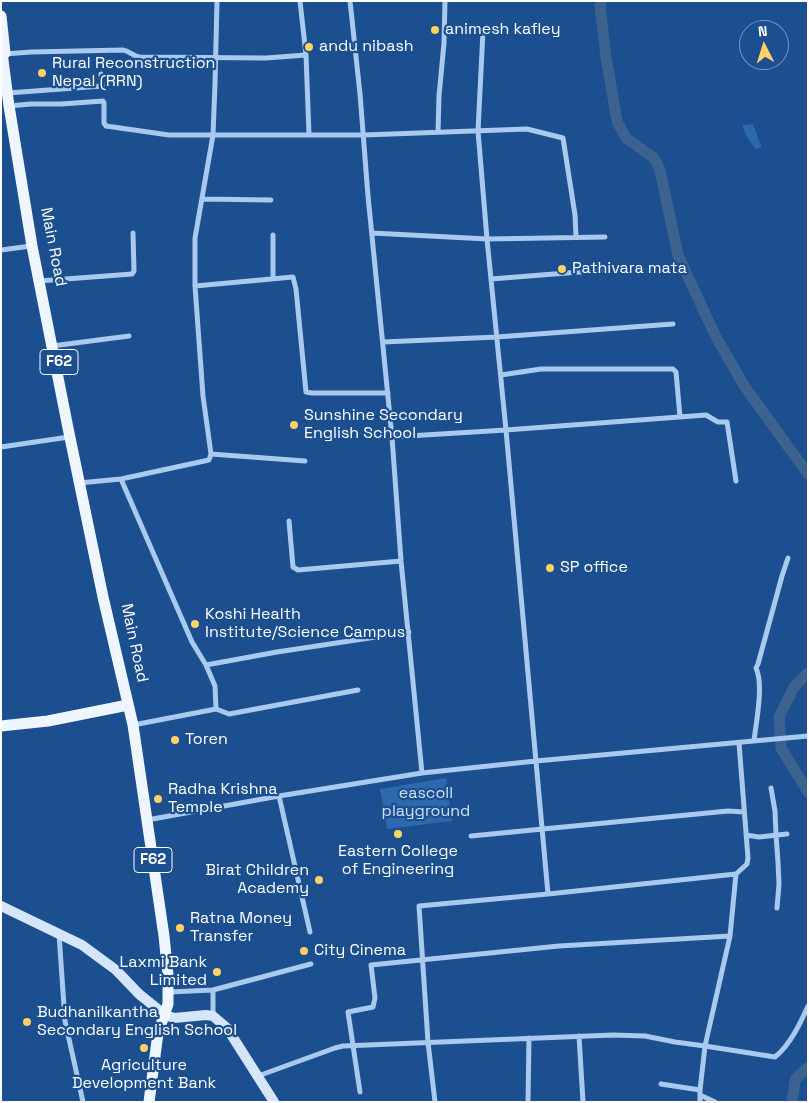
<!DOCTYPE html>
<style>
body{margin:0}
#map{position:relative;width:809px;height:1103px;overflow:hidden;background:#1b4f8f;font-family:"Space Grotesk",sans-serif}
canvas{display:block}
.frame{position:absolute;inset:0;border:2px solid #fff;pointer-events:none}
.north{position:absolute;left:739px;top:20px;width:50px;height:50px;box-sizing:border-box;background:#1b4f8f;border:1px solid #7695bc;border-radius:50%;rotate:355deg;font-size:14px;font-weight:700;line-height:20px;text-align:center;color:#fff}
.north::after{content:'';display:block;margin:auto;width:18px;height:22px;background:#ffd166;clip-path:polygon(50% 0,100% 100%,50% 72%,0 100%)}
</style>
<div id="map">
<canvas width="809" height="1103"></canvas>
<div class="frame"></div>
<div class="north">N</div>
</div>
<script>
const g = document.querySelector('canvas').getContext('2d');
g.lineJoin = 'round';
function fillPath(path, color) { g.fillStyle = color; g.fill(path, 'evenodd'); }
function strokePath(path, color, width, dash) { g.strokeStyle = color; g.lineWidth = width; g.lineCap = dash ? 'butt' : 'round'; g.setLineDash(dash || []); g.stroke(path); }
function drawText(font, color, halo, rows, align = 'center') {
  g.font = font + ' "Space Grotesk",sans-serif'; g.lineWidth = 4.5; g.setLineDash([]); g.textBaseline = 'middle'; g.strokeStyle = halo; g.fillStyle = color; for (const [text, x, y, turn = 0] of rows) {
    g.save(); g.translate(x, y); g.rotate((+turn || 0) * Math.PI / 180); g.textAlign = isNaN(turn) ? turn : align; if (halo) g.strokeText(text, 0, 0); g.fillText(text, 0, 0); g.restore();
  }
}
fillPath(new Path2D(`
 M753 124 761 146V148L756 149C749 141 745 134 742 125Z
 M446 778 452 821 387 829 380 789Z`), '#2e69ad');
strokePath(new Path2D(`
 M601 1 600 6 606 57 617 121 626 138 654 158 660 170 678 255 715 335 745 387 808 474
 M808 673 794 687 779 717 781 748 808 792
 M792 1102 795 1080 808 1067`), '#3c6290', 11);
strokePath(new Path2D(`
 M300 1 306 55 309 134
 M350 1 360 94 368 196 392 437 401 561 422 773
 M483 31 478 131 487 239 506 430 548 894
 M5 54 31 52 123 50C130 51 132 56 140 57L266 58 306 55
 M8 93 102 86 101 74
 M9 106 31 104H61L103 101 104 103V123L106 126 169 135H364L527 129 563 138 575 215 576 237
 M438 132 439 96 444 43 445 1
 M202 199 271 200
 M372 233 487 239 605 237
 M273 235V278
 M1 250 31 246
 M491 279 630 268
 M39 281 132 274 134 271 133 233
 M195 286 293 277 296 289 306 392 312 393H388
 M383 342 497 337 673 324
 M52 346 129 336
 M501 375 541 369H673L676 372 680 417
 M392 437 506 430 706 415 718 422H727L736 481
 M1 447 69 437
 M211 454 305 461
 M121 479 192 642 206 665 215 686 216 709
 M79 483 121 479 209 460 211 454 203 396 195 286V238L213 135 215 84 217 1
 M289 521 293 567 298 570 401 561
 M206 665 277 652 409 632
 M133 725 216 709 229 714 358 690
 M754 741C756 722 764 685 756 668L758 664 782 576 788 558
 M771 788 775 811 776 835 778 862 779 884 777 908
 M279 796 310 932
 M147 820 279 796 422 773 536 761 808 736
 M746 835 759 837 787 834
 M471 836 728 811 744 812
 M59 934 65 1021 83 1102
 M169 992 213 990
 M213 1016V990L311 964
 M579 1036 583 1102
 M258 1076 335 1048 343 1046 613 1035 645 1036 675 1042 705 1046 775 1057C790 1045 800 1024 808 1006
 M661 1084 700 1090
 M360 1092 348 1012 373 1007 375 998 371 965 559 946 730 936
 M700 1095 715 1102
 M435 1102 428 1042 419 906 548 894 736 874
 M528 1102 529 1038
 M700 1102V1090L705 1046 730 936 736 874 747 864 748 858 739 743`), '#a9c9ee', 5);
strokePath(new Path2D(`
 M1 906 82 945 116 970 139 994 165 1015 174 1018 206 1015 213 1016 227 1028 274 1102`), '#d6e6fa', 10);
strokePath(new Path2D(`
 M1 16 5 53
 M1 45 9 106 32 246 68 428 103 597 133 725 164 936 168 975V1004L158 1033 149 1102
 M1 726 48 721 128 705`), '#f0f6ff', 11);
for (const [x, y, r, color] of [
 [435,30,5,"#ffd166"],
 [309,47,5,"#ffd166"],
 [42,73,5,"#ffd166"],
 [562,269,5,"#ffd166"],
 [294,425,5,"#ffd166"],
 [550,568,5,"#ffd166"],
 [195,624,5,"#ffd166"],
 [175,740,5,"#ffd166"],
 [158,799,5,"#ffd166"],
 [398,834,5,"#ffd166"],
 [319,880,5,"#ffd166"],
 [180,928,5,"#ffd166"],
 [304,951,5,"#ffd166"],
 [217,972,5,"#ffd166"],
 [27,1022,5,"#ffd166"],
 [144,1048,5,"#ffd166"]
]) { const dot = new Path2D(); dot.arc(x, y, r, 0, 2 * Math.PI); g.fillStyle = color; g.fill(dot); strokePath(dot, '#1b4f8f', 2); }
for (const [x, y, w] of [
 [59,362,38],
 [153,860,38]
]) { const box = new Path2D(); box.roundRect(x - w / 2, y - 12.5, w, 25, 4); g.fillStyle = '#1b4f8f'; g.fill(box); strokePath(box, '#fff', 1); }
drawText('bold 15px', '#fff', null, [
 ["F62",59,362],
 ["F62",153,860]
]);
drawText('16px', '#fff', '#1b4f8f', [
 ["animesh kafley",445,30],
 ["andu nibash",319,47],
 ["Rural Reconstruction",52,64],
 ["Nepal (RRN)",52,82],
 ["Pathivara mata",572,269],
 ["Sunshine Secondary",304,416],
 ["English School",304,434],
 ["SP office",560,568],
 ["Koshi Health",205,615],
 ["Institute/Science Campus",205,633],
 ["Toren",185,740],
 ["Radha Krishna",168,790],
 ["Temple",168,808],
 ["Eastern College",398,852,"center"],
 ["of Engineering",398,870,"center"],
 ["Birat Children",309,871,"right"],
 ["Academy",309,889,"right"],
 ["Ratna Money",190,919],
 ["Transfer",190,937],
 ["City Cinema",314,951],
 ["Laxmi Bank",207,963,"right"],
 ["Limited",207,981,"right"],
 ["Budhanilkantha",37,1013],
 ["Secondary English School",37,1031],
 ["Agriculture",144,1066,"center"],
 ["Development Bank",144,1084,"center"]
], 'left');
drawText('16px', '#fff', '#1b4f8f', [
 ["Main Road",53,247,79],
 ["Main Road",134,643,78]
]);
drawText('16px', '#cfe3fa', '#1b4f8f', [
 ["eascoll",426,794],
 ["playground",426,812]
]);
</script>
